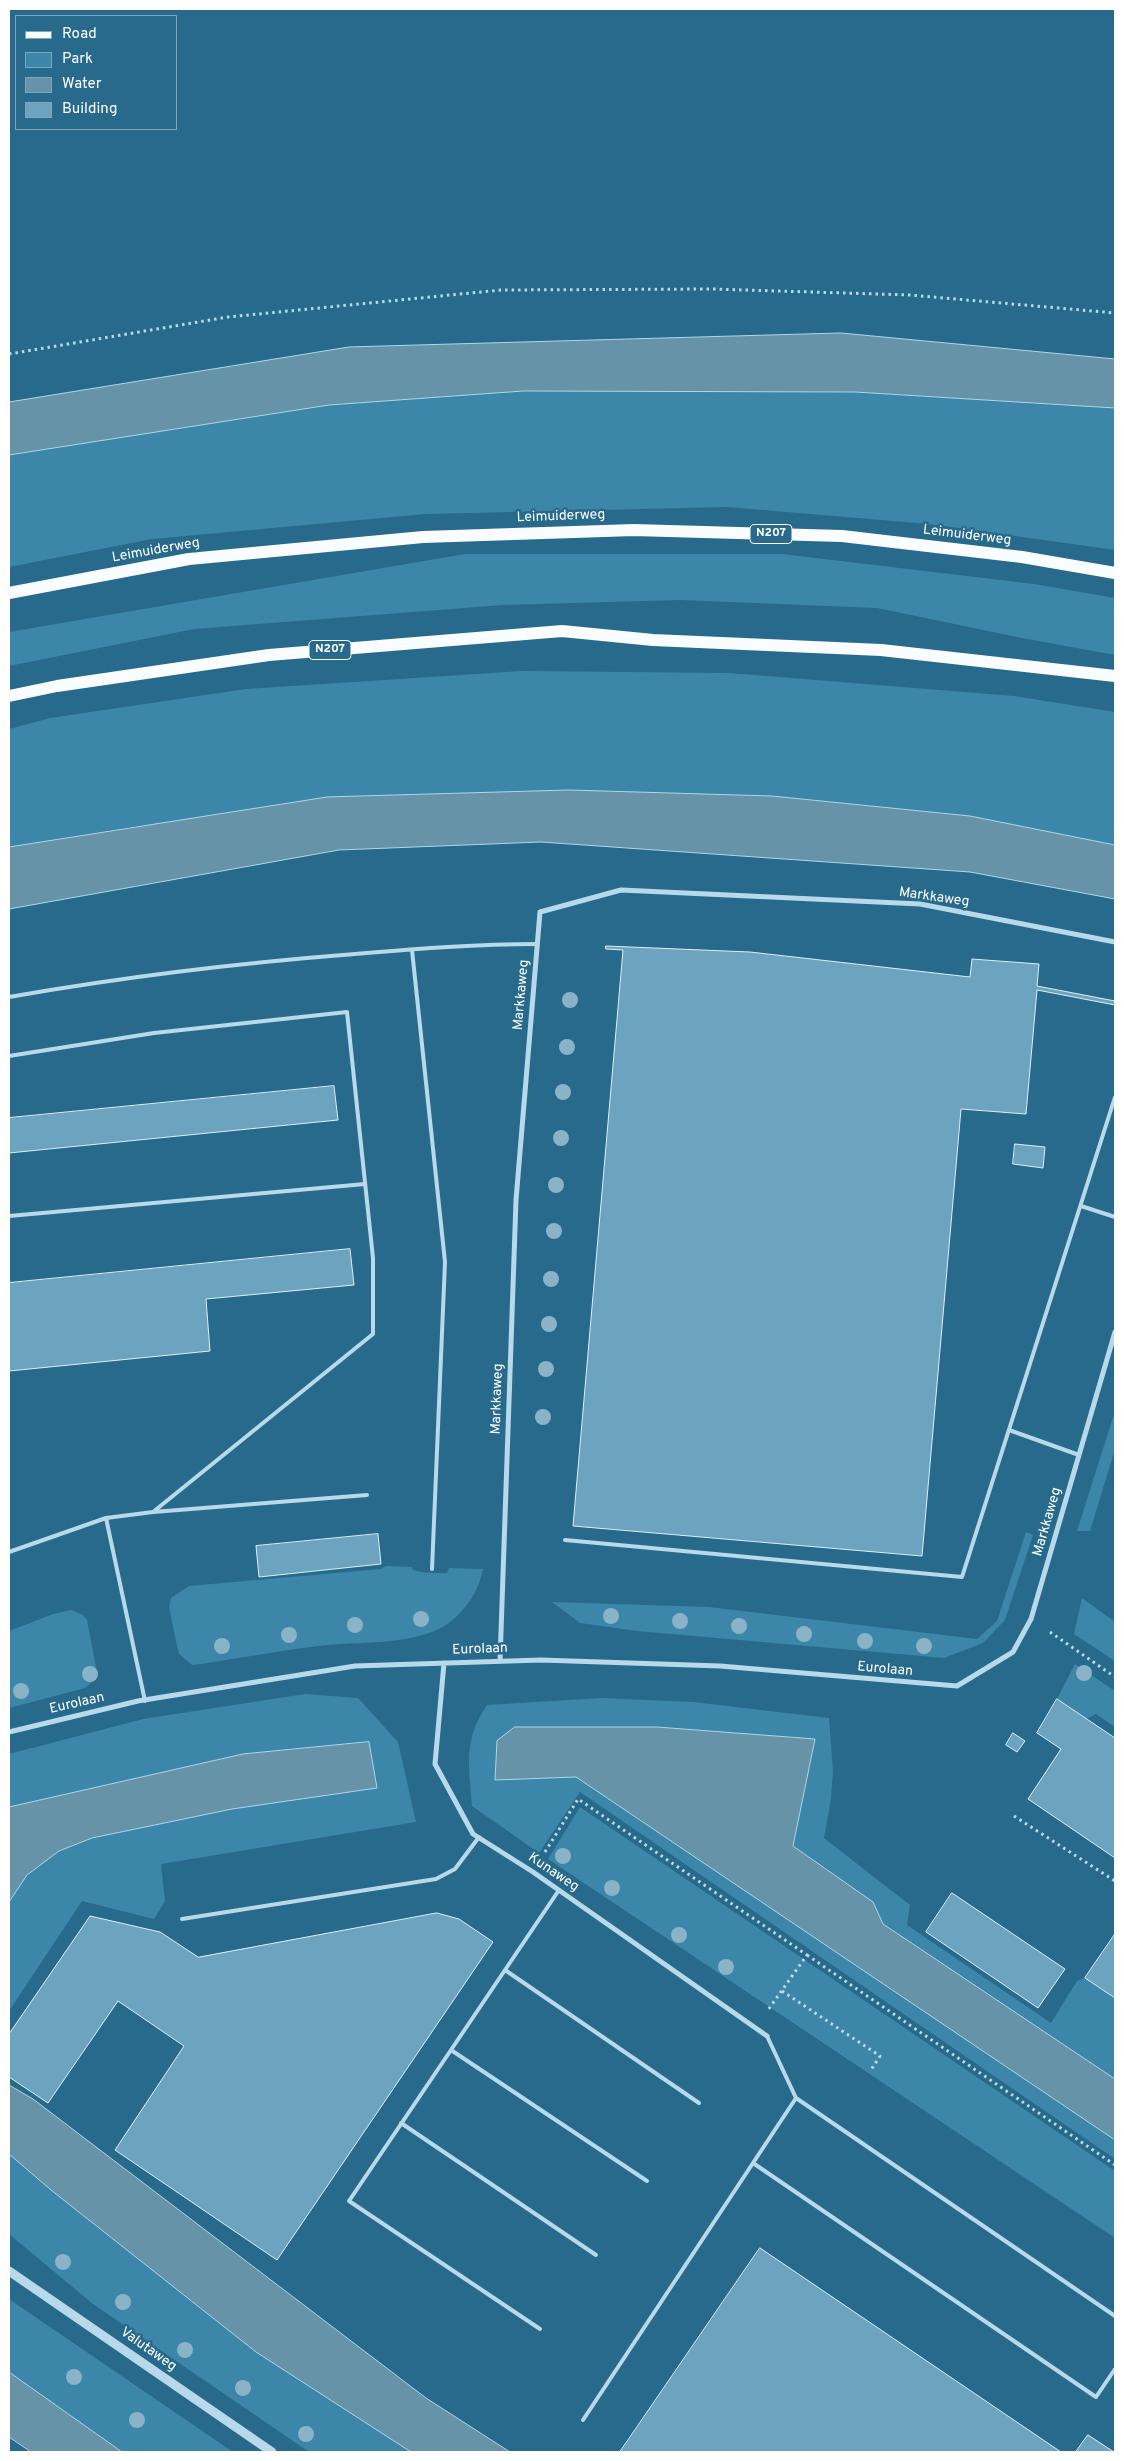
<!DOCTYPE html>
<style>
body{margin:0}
#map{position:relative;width:1124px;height:2461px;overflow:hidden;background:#286a8c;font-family:Overpass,sans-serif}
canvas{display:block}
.frame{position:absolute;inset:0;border:10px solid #fff;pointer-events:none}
.legend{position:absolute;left:15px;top:15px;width:162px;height:115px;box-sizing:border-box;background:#286a8c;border:1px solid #7ea6ba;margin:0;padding:6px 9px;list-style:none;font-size:15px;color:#fff}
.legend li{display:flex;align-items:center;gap:10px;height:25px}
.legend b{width:25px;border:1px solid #7ea6ba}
</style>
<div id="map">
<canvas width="1124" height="2461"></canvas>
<div class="frame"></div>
<ul class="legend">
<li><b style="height:6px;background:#fafdff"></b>Road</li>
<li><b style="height:14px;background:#3c86a9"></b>Park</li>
<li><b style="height:14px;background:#6793a9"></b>Water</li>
<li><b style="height:14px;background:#6ca4bf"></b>Building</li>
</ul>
</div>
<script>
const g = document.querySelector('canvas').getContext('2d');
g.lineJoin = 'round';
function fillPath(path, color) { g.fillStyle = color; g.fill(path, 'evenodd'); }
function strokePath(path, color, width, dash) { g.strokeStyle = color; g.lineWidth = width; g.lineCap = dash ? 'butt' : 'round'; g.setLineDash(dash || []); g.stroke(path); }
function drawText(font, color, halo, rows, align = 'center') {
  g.font = font + ' Overpass,sans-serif'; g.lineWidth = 5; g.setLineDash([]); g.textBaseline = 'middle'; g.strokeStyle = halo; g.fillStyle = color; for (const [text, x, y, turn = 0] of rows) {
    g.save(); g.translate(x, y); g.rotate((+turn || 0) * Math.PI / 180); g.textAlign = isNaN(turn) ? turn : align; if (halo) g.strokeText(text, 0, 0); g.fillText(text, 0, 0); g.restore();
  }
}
fillPath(new Path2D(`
 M523 391 855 392 1115 408V550L929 524 727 507 426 514 152 539 9 567V455L329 405Z
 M465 554H782L1034 584 1115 598V655L1022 638 877 608 680 600 503 605 194 629 9 666V632Z
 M522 671 729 673 1014 696 1115 712V845L970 816 772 796 137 826 9 847V729L50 718 246 689Z
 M1115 1411V1449L1090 1531H1077Z
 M1026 1532 1033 1535 1005 1620 983 1643 944 1658 637 1631 580 1623 552 1602 709 1607 977 1639 997 1621Z
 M386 1566 412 1567 413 1570C424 1574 436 1573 447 1573L449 1568 483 1569C479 1591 465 1612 446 1625 413 1646 357 1641 318 1646 279 1651 240 1658 201 1664L192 1665 179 1654 177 1646 169 1607 171 1598 189 1586 381 1569Z
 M1082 1598 1115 1622V1661L1074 1634Z
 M71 1610 83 1615 87 1620 97 1672 91 1683 85 1688 9 1708V1631L53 1614Z
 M1075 1664 1115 1691V1727L1096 1714 1086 1719 1057 1699Z
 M305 1694 358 1698 398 1742 416 1822 161 1864 165 1901 154 1919 82 1901 9 2011V1902L27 1875 59 1851 92 1838 232 1809 377 1788 369 1742 243 1754 9 1807V1754L143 1719Z
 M601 1698 693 1702 829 1718 833 1771 831 1799 824 1838 910 1905 907 1925 1051 2023 1077 1981 1085 1978 1115 1998V2079L883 1924 873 1902 793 1846 815 1739 657 1727H515L495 1780 576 1777 1115 2140V2159L580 1792 539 1853 472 1806C469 1765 463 1740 487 1705Z
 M580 1807 1115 2171V2238L548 1859Z
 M9 2154 51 2190 256 2352 411 2452H309L93 2304 9 2234Z
 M9 2299 233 2452H122L9 2372Z`), '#3c86a9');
const water = new Path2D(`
 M841 333 1115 359V408L855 392 523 391 329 405 9 455V402L349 347Z
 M569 790 772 796 970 816 1115 845V899L970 872 541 842 339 850 9 909V847L327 797Z
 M515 1727H657L815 1739 793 1846 873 1902 883 1924 1115 2079V2140L576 1777 495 1780 497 1741Z
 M369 1742 377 1788 232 1809 92 1838 59 1851 27 1875 9 1902V1807L243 1754Z
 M9 2085 33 2099 426 2398 510 2452H411L256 2352 51 2190 9 2154Z
 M9 2372 122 2452H31L9 2437Z`);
fillPath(water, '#6793a9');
strokePath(water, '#acd7ea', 1);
const building = new Path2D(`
 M606 946 750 952 970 977 972 959 1039 964 1037 986 1115 1001V1005L1037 990 1026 1114 961 1109 922 1556 573 1526 623 950 606 949Z
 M334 1086 338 1120 9 1153V1118Z
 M1015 1144 1045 1147 1043 1168 1013 1164Z
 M350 1249 354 1285 206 1299 210 1351 9 1371V1283Z
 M378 1534 381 1564 259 1577 256 1546Z
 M1057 1699 1115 1738V1858L1028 1799 1061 1749 1037 1733Z
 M1013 1733 1025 1741 1017 1752 1006 1745Z
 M952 1893 1065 1969 1038 2008 926 1932Z
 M437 1913 459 1919 493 1942 277 2260 115 2150 184 2046 118 2001 48 2103 9 2077V2034L90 1916 160 1932 198 1957Z
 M1115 1934V1998L1085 1978Z
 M760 2248 1061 2452H620Z
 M1088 2435 1114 2452H1076Z`);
fillPath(building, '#6ca4bf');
strokePath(building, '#dbeff8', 1);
strokePath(new Path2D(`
 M9 354 228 317 501 290 712 289 910 295 1115 313
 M1050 1632 1115 1677
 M1014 1816 1115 1881
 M545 1852 578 1799 807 1955 768 2010
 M807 1955 1115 2165
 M782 1991 880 2056 871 2070`), '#b7d9ea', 3, [2.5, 4]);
strokePath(new Path2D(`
 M412 950 445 1262 432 1569
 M9 997C123 977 239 963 355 954 416 949 476 944 537 944
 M9 1056 154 1033 347 1012 373 1258V1334L153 1512
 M1081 1206 1115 1217
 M9 1216 365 1184
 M1009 1430 1079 1455
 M565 1540 962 1577 1115 1097
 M9 1552 106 1518
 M145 1701 106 1518 153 1512 367 1495
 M182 1919 436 1879 455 1869 479 1837
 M505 1970 699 2103
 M451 2050 647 2181
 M796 2098 1115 2316
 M401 2123 596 2255
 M753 2163 1096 2397 1115 2369
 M540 2329 349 2201 559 1890
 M583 2420 796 2098 767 2036`), '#b7d9ea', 4);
strokePath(new Path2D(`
 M500 1661 516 1200 540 912 621 890 920 904 1115 942
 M444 1663 435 1764 473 1834 533 1872 767 2036
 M9 1732 138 1701 355 1666 541 1660 720 1666 957 1686 1013 1652 1031 1619 1115 1332`), '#b7d9ea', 5);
strokePath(new Path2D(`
 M9 2271 272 2452`), '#b7d9ea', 9);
strokePath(new Path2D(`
 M9 593 189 559 423 537 634 530 842 536 1022 557 1115 573
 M9 696 57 686 269 655 562 631 653 640 881 650 1115 676`), '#fafdff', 12);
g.fillStyle = '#8ab3c7';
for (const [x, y] of [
 [570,1000],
 [567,1047],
 [563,1092],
 [561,1138],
 [556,1185],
 [554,1231],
 [551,1279],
 [549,1324],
 [546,1369],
 [543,1417],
 [611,1616],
 [421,1619],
 [680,1621],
 [355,1625],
 [739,1626],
 [804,1634],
 [289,1635],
 [865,1641],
 [222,1646],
 [924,1646],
 [1084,1673],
 [90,1674],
 [21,1691],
 [563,1856],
 [612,1888],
 [679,1935],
 [726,1967],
 [63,2262],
 [123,2302],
 [185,2350],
 [74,2377],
 [243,2388],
 [137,2420],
 [306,2434]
]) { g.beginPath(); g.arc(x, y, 8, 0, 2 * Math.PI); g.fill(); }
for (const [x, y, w] of [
 [771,534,42],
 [330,650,42]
]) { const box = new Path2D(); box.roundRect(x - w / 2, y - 9.5, w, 19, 4); g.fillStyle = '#286a8c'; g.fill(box); strokePath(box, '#fff', 1); }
drawText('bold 12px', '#fff', null, [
 ["N207",771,534],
 ["N207",330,650]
]);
drawText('14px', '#fff', '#286a8c', [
 ["Leimuiderweg",561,517,-2],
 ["Leimuiderweg",967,536,7],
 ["Leimuiderweg",156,551,-10],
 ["Markkaweg",934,898,8],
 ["Markkaweg",522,995,-85],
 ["Markkaweg",498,1399,-88],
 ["Markkaweg",1048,1522,-74],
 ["Eurolaan",480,1650,-2],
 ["Eurolaan",885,1670,5],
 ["Eurolaan",77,1704,-13],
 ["Kunaweg",553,1873,34],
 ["Valutaweg",148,2350,35]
]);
</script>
